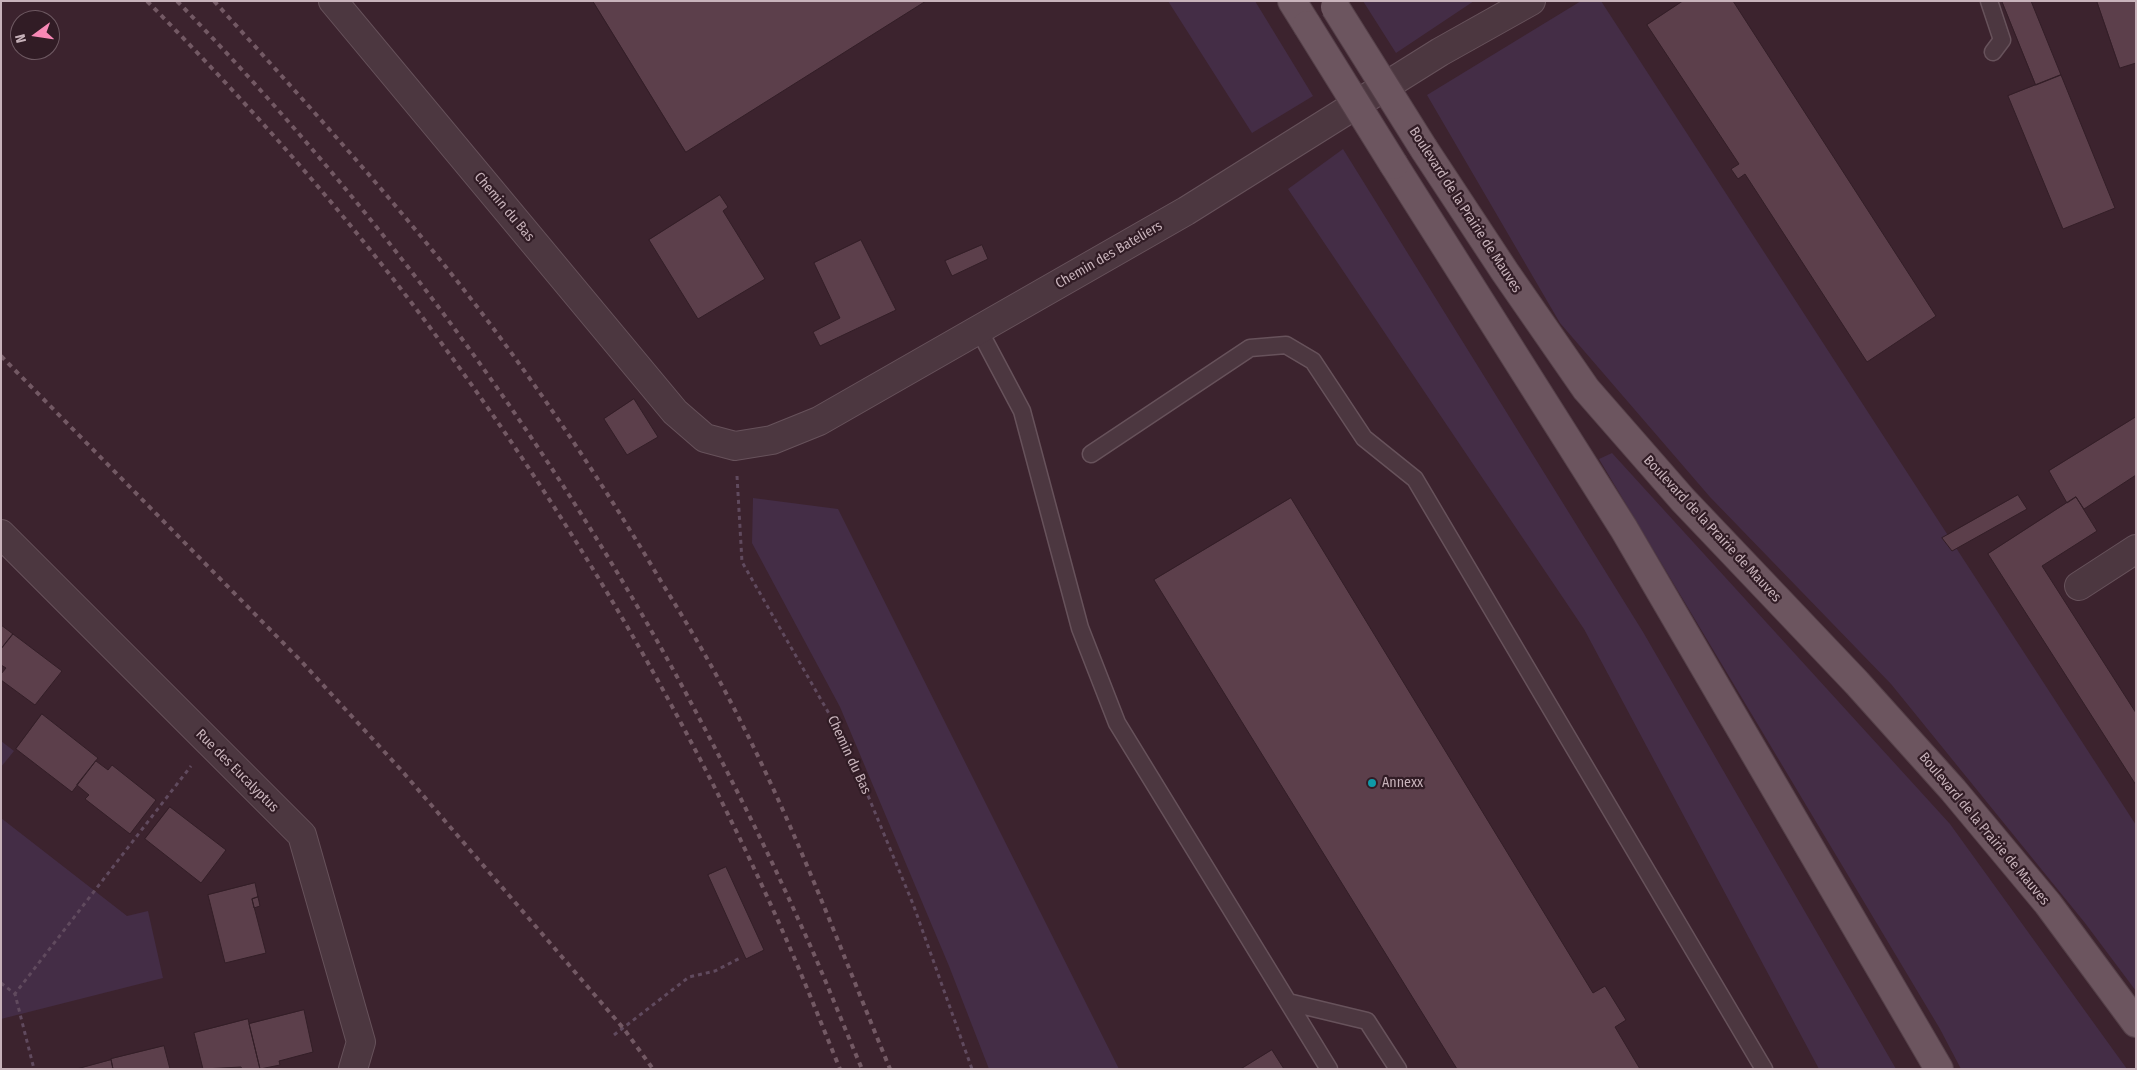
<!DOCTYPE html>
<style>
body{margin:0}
#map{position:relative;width:2137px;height:1070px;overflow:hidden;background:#3c232e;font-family:"Fira Sans Condensed",sans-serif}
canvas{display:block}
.frame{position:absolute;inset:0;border:2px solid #c8b3bb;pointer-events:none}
.north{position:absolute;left:10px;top:10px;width:50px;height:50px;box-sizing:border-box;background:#311c25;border:1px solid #6d5861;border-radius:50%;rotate:256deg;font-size:14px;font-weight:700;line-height:20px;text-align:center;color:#c8b3bb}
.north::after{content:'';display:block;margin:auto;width:18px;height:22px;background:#f788b5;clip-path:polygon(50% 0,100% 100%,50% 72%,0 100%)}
</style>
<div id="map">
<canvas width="2137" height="1070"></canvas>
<div class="frame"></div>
<div class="north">N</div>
</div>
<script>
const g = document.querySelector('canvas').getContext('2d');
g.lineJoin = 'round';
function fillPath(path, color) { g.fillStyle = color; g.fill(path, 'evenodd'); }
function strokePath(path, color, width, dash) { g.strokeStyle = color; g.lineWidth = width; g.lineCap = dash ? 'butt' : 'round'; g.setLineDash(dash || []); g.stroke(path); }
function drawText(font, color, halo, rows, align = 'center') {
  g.font = font + ' "Fira Sans Condensed",sans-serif'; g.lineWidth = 4.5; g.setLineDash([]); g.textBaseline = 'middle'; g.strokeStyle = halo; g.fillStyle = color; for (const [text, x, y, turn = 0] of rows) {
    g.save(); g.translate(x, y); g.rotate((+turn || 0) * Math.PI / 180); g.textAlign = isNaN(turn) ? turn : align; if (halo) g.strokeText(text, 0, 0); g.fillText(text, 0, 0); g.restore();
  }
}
fillPath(new Path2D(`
 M1168 1H1255L1313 96 1252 133Z
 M1363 1H1474L1396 53Z
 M1581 1H1601L2136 825V991L2085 923 1891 684 1710 497 1560 323 1427 95Z
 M1343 149 1643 632 1896 1069H1819L1584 629 1288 189Z
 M1612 453 1950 824 2127 1069H1961L1940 1029 1599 459Z
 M753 498 838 509 1119 1069H989L949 966 840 707 752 543Z
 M1 741 14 751 1 767Z
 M1 818 127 916 148 911 163 978 1 1019Z`), '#442d46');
const building = new Path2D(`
 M593 1H926L686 152Z
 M1683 1H1733L1936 316 1867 362 1745 174 1738 179 1731 169 1739 164 1647 25Z
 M2002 1H2031L2061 75 2036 85Z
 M2097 1H2136V63L2120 68Z
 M2061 75 2115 208 2063 229 2008 96Z
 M720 195 728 207 723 211 765 279 698 319 649 240Z
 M861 240 896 310 820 346 813 332 840 318 814 263Z
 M982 245 988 259 952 276 945 261Z
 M634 399 658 437 627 455 604 419Z
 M2136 417V475L2084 509 2076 497 2067 503 2049 471Z
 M2018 495 2027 509 1952 551 1942 538Z
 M2076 497 2097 531 2042 566 2136 713V785L1988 554Z
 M1291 498 1593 993 1605 986 1626 1020 1615 1027 1640 1069H1457L1154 580Z
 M1 625 13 634 1 649Z
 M13 634 62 671 35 705 1 680V674L6 668 1 665V649Z
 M42 714 98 758 72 792 16 749Z
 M96 761 108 770 112 765 156 800 130 834 85 799 89 795 77 785Z
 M170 807 226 850 201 883 145 839Z
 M726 867 764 950 746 959 708 875Z
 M255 883 258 897 252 899 266 953 225 963 208 895Z
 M258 897 260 906 254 908 252 899Z
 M304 1010 313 1052 279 1061 280 1065 260 1069 249 1024Z
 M248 1019 260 1069H242L241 1067 203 1069 194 1033Z
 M164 1046 170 1069H113L111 1059Z
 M1272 1050 1284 1069H1241Z
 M111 1060 113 1069H77Z`);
fillPath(building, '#5c3f4b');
strokePath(building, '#331e27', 1);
const service = new Path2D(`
 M1989 1 2002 40 1993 52
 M979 330 1022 411 1080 628 1117 723 1329 1069
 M1091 454 1250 348 1286 345 1313 361 1364 438 1415 479 1764 1069
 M1288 1002 1367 1021 1398 1069`);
const minor = new Path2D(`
 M333 1 675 412 705 438 735 446 772 440 819 421 1186 211 1440 52 1531 1
 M1 534 302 835 361 1042 353 1069
 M2079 586 2136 549`);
const primary = new Path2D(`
 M1292 1 1307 25
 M1424 149 1505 272 1586 389 1683 500 1857 683 1953 790 2048 904 2136 1023
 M1394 165 1624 529 1939 1069`);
strokePath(service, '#67525b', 19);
strokePath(minor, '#67525b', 30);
strokePath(primary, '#554049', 30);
strokePath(new Path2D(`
 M737 476 742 562 847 745 913 904 972 1069
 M1 983 15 994 34 1069
 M14 995 191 766
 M614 1035 689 977 715 971 742 957`), '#604a5e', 3, [4, 4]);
strokePath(service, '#4c3740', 16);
strokePath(minor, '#4c3740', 28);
strokePath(primary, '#6c555f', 28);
strokePath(new Path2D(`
 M147 1C254 109 356 225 445 348 577 528 693 728 783 932 803 977 821 1023 840 1069
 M177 1C375 204 554 447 688 697 727 770 765 845 799 921 822 970 841 1020 862 1069
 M214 1C298 94 383 187 461 286 535 381 601 480 662 583 690 628 717 674 741 722 798 834 842 953 890 1069
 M1 356 301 661 402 771 624 1029 653 1069`), '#735964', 4, [5, 5]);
const primaryBridge = new Path2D(`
 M1335 7 1424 149
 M1307 25 1394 165`);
strokePath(primaryBridge, '#554049', 30, []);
strokePath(primaryBridge, '#6c555f', 28);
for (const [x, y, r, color] of [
 [1372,783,5,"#0f9aa8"]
]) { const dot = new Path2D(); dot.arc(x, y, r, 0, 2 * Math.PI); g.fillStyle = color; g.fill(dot); strokePath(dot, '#311c25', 2); }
drawText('14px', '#c8b3bb', '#311c25', [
 ["Chemin du Bas",504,207,50],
 ["Boulevard de la Prairie de Mauves",1465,210,57],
 ["Chemin des Bateliers",1109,255,-30],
 ["Boulevard de la Prairie de Mauves",1712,529,47],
 ["Chemin du Bas",849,755,65],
 ["Rue des Eucalyptus",237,771,45],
 ["Boulevard de la Prairie de Mauves",1984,829,50]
]);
drawText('14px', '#c8b3bb', '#311c25', [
 ["Annexx",1382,783]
], 'left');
</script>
